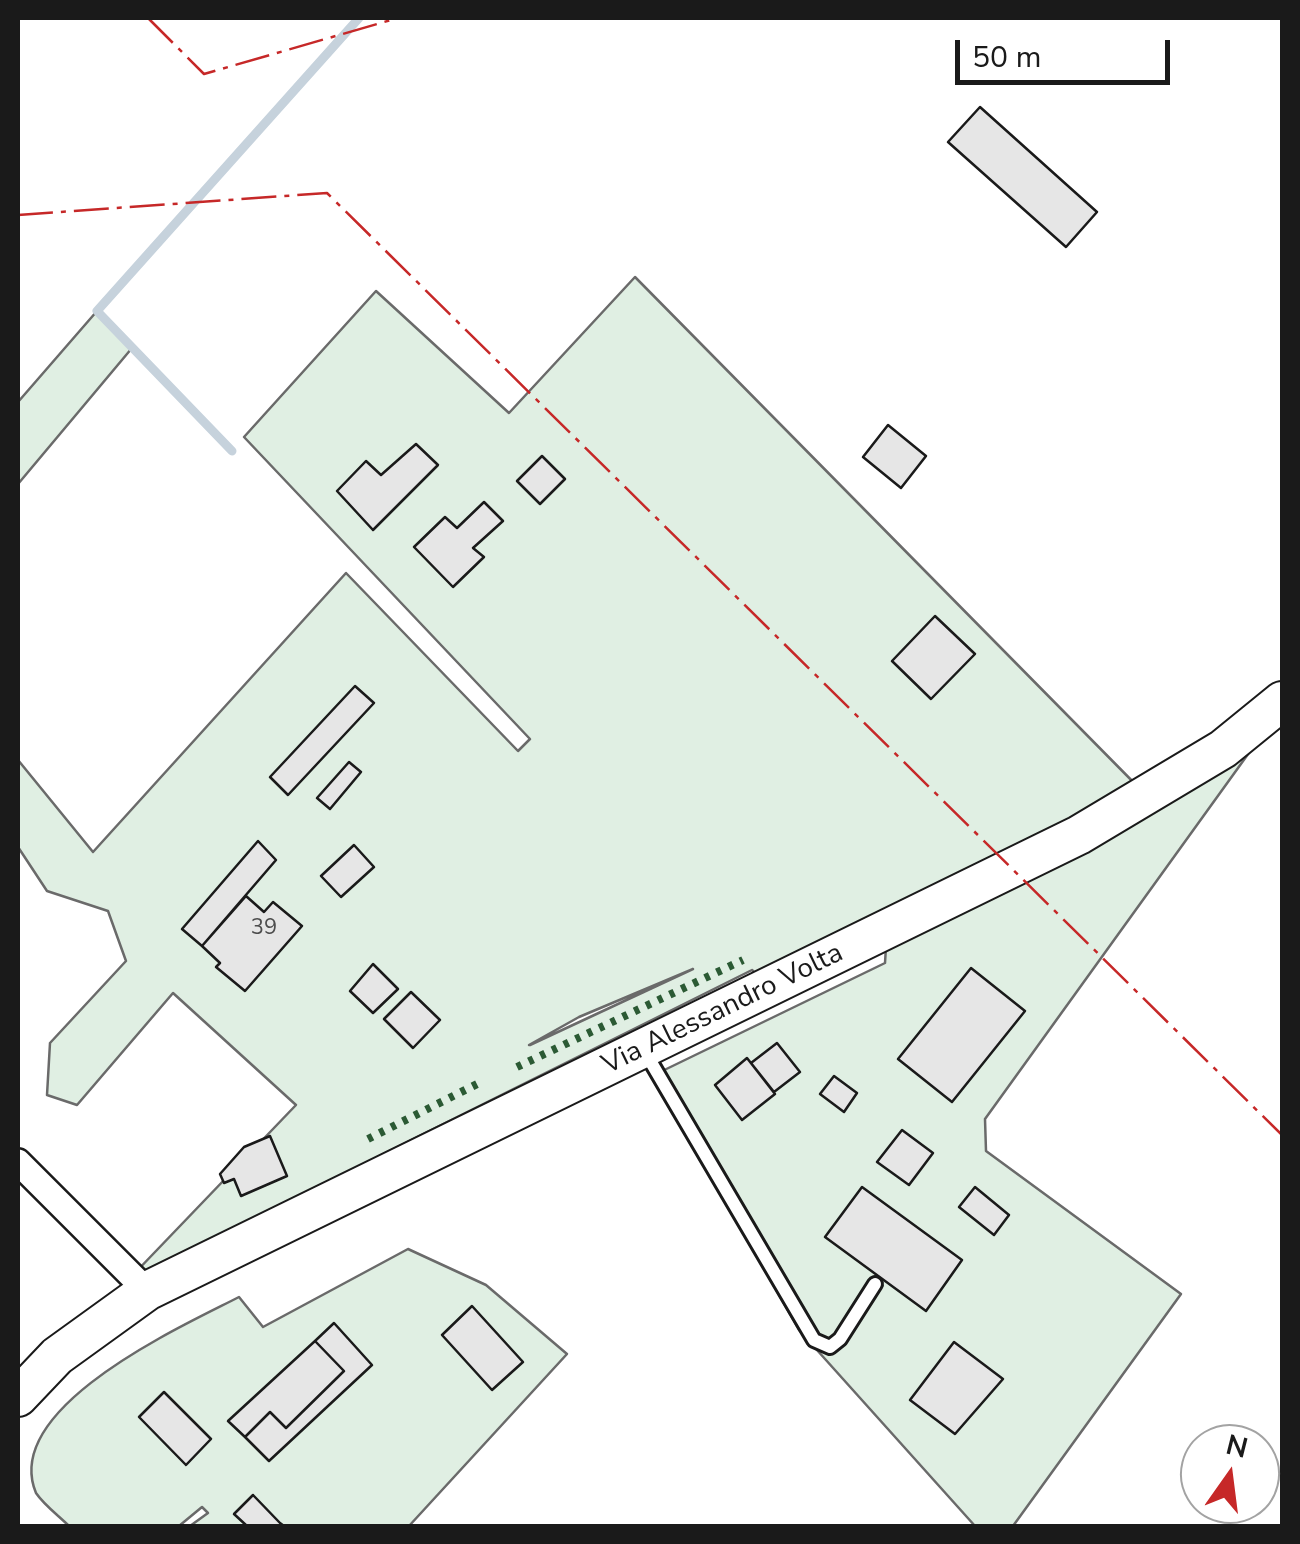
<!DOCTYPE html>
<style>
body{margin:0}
#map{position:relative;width:1300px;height:1544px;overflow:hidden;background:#fff;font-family:"Nunito Sans",sans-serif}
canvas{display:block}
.frame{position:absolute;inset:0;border:20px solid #1a1a1a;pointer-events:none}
.north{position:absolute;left:1180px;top:1424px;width:100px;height:100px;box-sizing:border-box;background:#fff;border:2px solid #a3a3a3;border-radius:50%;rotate:14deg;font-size:28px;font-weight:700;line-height:40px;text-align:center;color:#1a1a1a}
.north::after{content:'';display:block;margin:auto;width:35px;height:45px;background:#c62828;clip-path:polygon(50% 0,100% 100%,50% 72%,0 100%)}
.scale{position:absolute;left:955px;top:40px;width:215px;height:45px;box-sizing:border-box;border:5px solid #1a1a1a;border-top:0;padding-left:12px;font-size:30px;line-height:35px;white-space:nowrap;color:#1a1a1a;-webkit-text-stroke:8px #fff;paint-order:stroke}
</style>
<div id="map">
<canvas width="1300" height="1544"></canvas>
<div class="frame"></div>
<div class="north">N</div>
<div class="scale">50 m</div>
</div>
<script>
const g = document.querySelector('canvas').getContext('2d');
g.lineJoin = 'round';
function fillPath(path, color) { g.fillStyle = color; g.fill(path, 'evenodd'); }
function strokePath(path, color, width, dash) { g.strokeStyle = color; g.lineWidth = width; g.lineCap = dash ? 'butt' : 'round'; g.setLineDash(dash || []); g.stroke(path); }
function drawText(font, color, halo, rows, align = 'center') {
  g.font = font + ' "Nunito Sans",sans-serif'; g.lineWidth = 8; g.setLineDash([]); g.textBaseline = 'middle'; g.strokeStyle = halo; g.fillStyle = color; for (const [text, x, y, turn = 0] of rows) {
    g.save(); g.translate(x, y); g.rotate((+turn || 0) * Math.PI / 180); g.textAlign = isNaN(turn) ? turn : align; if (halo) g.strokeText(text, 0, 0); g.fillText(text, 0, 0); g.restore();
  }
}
const green = new Path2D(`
 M635 277 1147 796 1282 707 985 1119 986 1151 1181 1294 1013 1526H975L799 1330 654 1075 885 963 887 930 770 988 752 970 383 1154 147 1291 132 1276 296 1105 173 993 77 1105 47 1095 50 1043 126 961 108 911 47 891 18 847V760L93 852 346 573 518 751 530 739 244 437 376 291 509 413ZM693 969 530 1045H529L579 1017Z
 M97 311 132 348 18 484V402Z
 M408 1249 486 1285 567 1354 409 1526H190L208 1513 202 1507 179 1526H69C59 1516 44 1505 36 1493 0 1407 185 1325 239 1297L263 1327Z`);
fillPath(green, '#e0efe3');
strokePath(green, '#6a6a6a', 2.5);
strokePath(new Path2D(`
 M232 451 97 311 359 18`), '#c6d2dc', 9);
const building = new Path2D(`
 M980 107 1097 212 1066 247 948 142Z
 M888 425 926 456 901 488 863 457Z
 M416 444 438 465 373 530 337 491 366 461 381 475Z
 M542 456 565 479 540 504 517 481Z
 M484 502 503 521 473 548 484 557 453 587 414 547 445 517 457 528Z
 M935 616 975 654 931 699 892 661Z
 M355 686 374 703 288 795 270 777Z
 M349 762 361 772 330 809 317 798Z
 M258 841 276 860 202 946 182 929Z
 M354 845 374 867 341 897 321 876Z
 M246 896 264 912 273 902 302 926 245 991 216 967 220 963 202 946Z
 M373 964 398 989 373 1013 350 991Z
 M971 968 1025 1011 952 1102 898 1059Z
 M411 992 440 1020 413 1048 384 1019Z
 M777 1043 800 1072 774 1092 751 1063Z
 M747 1058 775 1094 742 1120 715 1085Z
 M834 1076 857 1093 844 1112 820 1094Z
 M902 1130 933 1153 909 1185 877 1162Z
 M270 1136 287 1176 241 1196 234 1179 224 1183 220 1174 244 1147Z
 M862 1187 962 1260 926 1311 825 1237Z
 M975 1187 1009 1215 994 1235 959 1207Z
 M472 1306 523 1362 492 1390 442 1335Z
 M334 1323 372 1365 269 1461 245 1437 270 1412 286 1428 344 1371 315 1341Z
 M315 1341 344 1371 286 1428 270 1412 245 1437 228 1421Z
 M954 1342 1003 1379 955 1434 910 1400Z
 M164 1392 211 1439 186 1465 139 1417Z
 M253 1495 280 1523 284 1526H247L234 1514Z`);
fillPath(building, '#e6e6e6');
strokePath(building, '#1a1a1a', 2.5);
const lane = new Path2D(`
 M645 1052 814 1340 830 1347 840 1339 875 1284`);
const street = new Path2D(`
 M18 1162 147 1291`);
const secondary = new Path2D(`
 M18 1397 57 1356 147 1291 1079 835 1223 749 1282 701`);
strokePath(lane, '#1a1a1a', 18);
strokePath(street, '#1a1a1a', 30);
strokePath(secondary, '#1a1a1a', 42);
strokePath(lane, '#fff', 12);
strokePath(street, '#fff', 25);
strokePath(secondary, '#fff', 38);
strokePath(new Path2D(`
 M517 1067 743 960
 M368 1139 481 1082`), '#2b5a34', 8, [5, 8]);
strokePath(new Path2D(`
 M148 18 204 74 398 18
 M18 215 327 193 1282 1135`), '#c62828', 2.5, [35, 8, 5, 8]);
drawText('22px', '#4d4d4d', null, [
 ["39",264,929]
]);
drawText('28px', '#1a1a1a', '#fff', [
 ["Via Alessandro Volta",723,1010,-26]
]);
</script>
